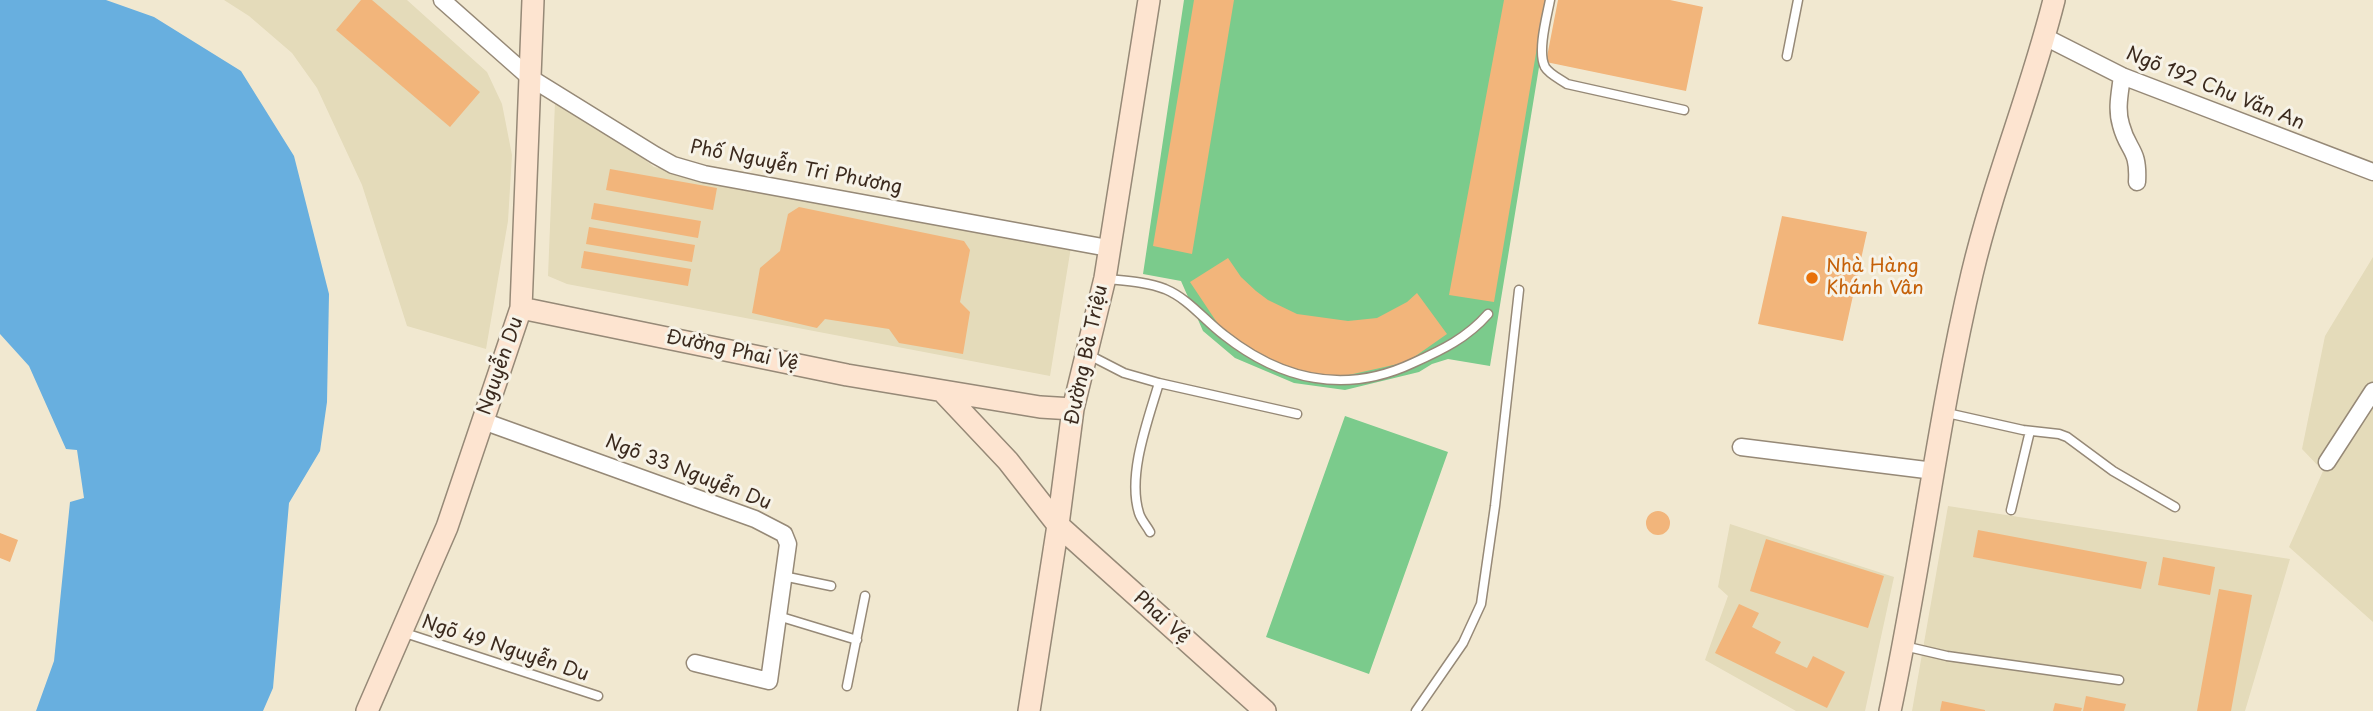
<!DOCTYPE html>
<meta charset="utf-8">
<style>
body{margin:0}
canvas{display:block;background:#f1e8d0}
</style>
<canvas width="2373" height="711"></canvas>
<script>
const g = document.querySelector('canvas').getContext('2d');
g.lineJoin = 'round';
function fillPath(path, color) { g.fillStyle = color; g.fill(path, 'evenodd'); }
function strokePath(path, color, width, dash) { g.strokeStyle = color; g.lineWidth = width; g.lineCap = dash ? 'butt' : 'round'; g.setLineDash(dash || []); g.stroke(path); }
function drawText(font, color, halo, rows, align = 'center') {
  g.font = font + ' "Playpen Sans",sans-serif'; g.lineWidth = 6; g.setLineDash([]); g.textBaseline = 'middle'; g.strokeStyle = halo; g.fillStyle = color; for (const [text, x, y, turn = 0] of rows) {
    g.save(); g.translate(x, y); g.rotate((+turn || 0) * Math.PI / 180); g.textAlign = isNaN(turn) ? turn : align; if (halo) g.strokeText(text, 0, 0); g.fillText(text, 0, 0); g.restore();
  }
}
fillPath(new Path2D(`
 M224 0H407L487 72 502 104 512 155 508 221 486 349 407 326 362 185 317 88 292 53 249 16Z
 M555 102 627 145 654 167 1071 247 1050 376 567 284 548 276Z
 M2373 257V622L2289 547 2323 471 2302 449 2325 336Z
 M1948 506 2290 559 2245 711H1912Z
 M1730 524 1894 577 1865 711H1796L1705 660 1728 596 1718 587Z`), '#e4dbba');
fillPath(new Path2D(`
 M1184 0H1550L1490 366 1448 359 1432 364 1419 372 1345 390 1294 383 1235 358 1203 331 1181 281 1143 274Z
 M1345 416 1448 452 1369 674 1266 637Z`), '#7bcb8c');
fillPath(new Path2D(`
 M0 0H106L154 17 241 71 294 156 329 294 327 402 320 451 289 503 273 688 263 711H36L54 661 70 502 84 498 77 450 66 449 29 366 0 334Z`), '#68afdf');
fillPath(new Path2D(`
 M361 0H372L480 92 450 127 336 30Z
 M1194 0H1234L1192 254 1153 246Z
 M1504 0H1545L1494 302 1449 295Z
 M1558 0H1670L1703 7 1686 91 1546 62Z
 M610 169 717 188 713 210 606 190Z
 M594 203 701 221 698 238 591 219Z
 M799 207 964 241 970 250 960 302 970 312 963 354 899 343 889 329 825 319 817 328 752 313 760 268 780 251 788 214Z
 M1782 216 1867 232 1843 341 1758 324Z
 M589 227 695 245 692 262 586 244Z
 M584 251 691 269 688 286 581 268Z
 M1228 258 1241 277 1256 291 1268 300 1297 314 1348 321 1377 318 1407 302 1417 293 1447 334 1407 362 1344 376H1326L1305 372 1270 361 1249 350 1218 324 1190 282Z
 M1646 523a12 12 0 1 1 24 0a12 12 0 1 1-24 0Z
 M1978 530 2147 562 2141 589 1973 557Z
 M0 533 18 540 10 562 0 558Z
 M1766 539 1884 576 1868 628 1750 591Z
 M2163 557 2215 567 2210 595 2158 585Z
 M2219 589 2252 595 2231 711H2197Z
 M1739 604 1759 613 1752 627 1781 642 1775 653 1807 668 1813 656 1845 672 1827 708 1715 653Z
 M2086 696 2126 704 2124 711H2083Z
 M1942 701 1985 710V711H1940Z
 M2055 703 2082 708 2081 711H2053Z`), '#f2b57b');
const lane = new Path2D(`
 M1550 0C1547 16 1537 52 1545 67 1549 74 1560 79 1567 84L1684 110
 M1787 56 1798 0
 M1107 279C1127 281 1147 282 1165 289 1189 299 1204 320 1224 335 1281 380 1345 395 1413 363 1442 350 1467 338 1488 314
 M1089 355 1124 373 1159 383 1297 414
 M1947 413 2023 430 2059 434 2067 437 2113 471 2175 507
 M2011 510 2030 431
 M1150 532C1147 526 1141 520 1139 513 1127 475 1148 420 1159 383
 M783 576 831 586
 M778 616 857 640
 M402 632 598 696
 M1904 646 1947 656 2119 680
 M847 686 865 596
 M1416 711 1463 643 1481 604 1495 506 1519 290`);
const street = new Path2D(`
 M442 0 529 77 655 155 673 165 704 174 1108 248
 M2045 37 2122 76 2373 172
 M2122 76C2120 93 2116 109 2121 125 2128 152 2139 148 2137 182
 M483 421 755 519 784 534 788 544 769 681 695 663
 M1741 447 1934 471
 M2327 462 2373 391`);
const secondary = new Path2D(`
 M521 308 847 375 1040 407 1073 409
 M943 392 1008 461 1058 525 1265 711
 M367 711 447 527 521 308 533 0
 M1029 711 1058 525 1073 409 1105 278 1149 0
 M1890 711C1921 566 1938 418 1972 274 1994 181 2031 92 2054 0`);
strokePath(lane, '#968977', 11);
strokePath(street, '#968977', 19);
strokePath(secondary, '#968977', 24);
strokePath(lane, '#fff', 8);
strokePath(street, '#fff', 16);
strokePath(secondary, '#fde4d0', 21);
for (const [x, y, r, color] of [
 [1812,278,7,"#e8710a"]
]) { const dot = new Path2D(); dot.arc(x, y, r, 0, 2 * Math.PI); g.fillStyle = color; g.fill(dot); strokePath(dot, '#f7f3e8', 2.5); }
drawText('19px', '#3b2a1e', '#f7f3e8', [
 ["Ngõ 192 Chu Văn An",2215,89,22],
 ["Phố Nguyễn Tri Phương",796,168,11],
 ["Đường Phai Vệ",732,351,12],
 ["Đường Bà Triệu",1087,355,-78],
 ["Nguyễn Du",501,366,-71],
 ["Ngõ 33 Nguyễn Du",688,473,21],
 ["Phai Vệ",1161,618,42],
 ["Ngõ 49 Nguyễn Du",505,649,18]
]);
drawText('19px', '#c56008', '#f7f3e8', [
 ["Nhà Hàng",1826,267],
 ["Khánh Vân",1826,289]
], 'left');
</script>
